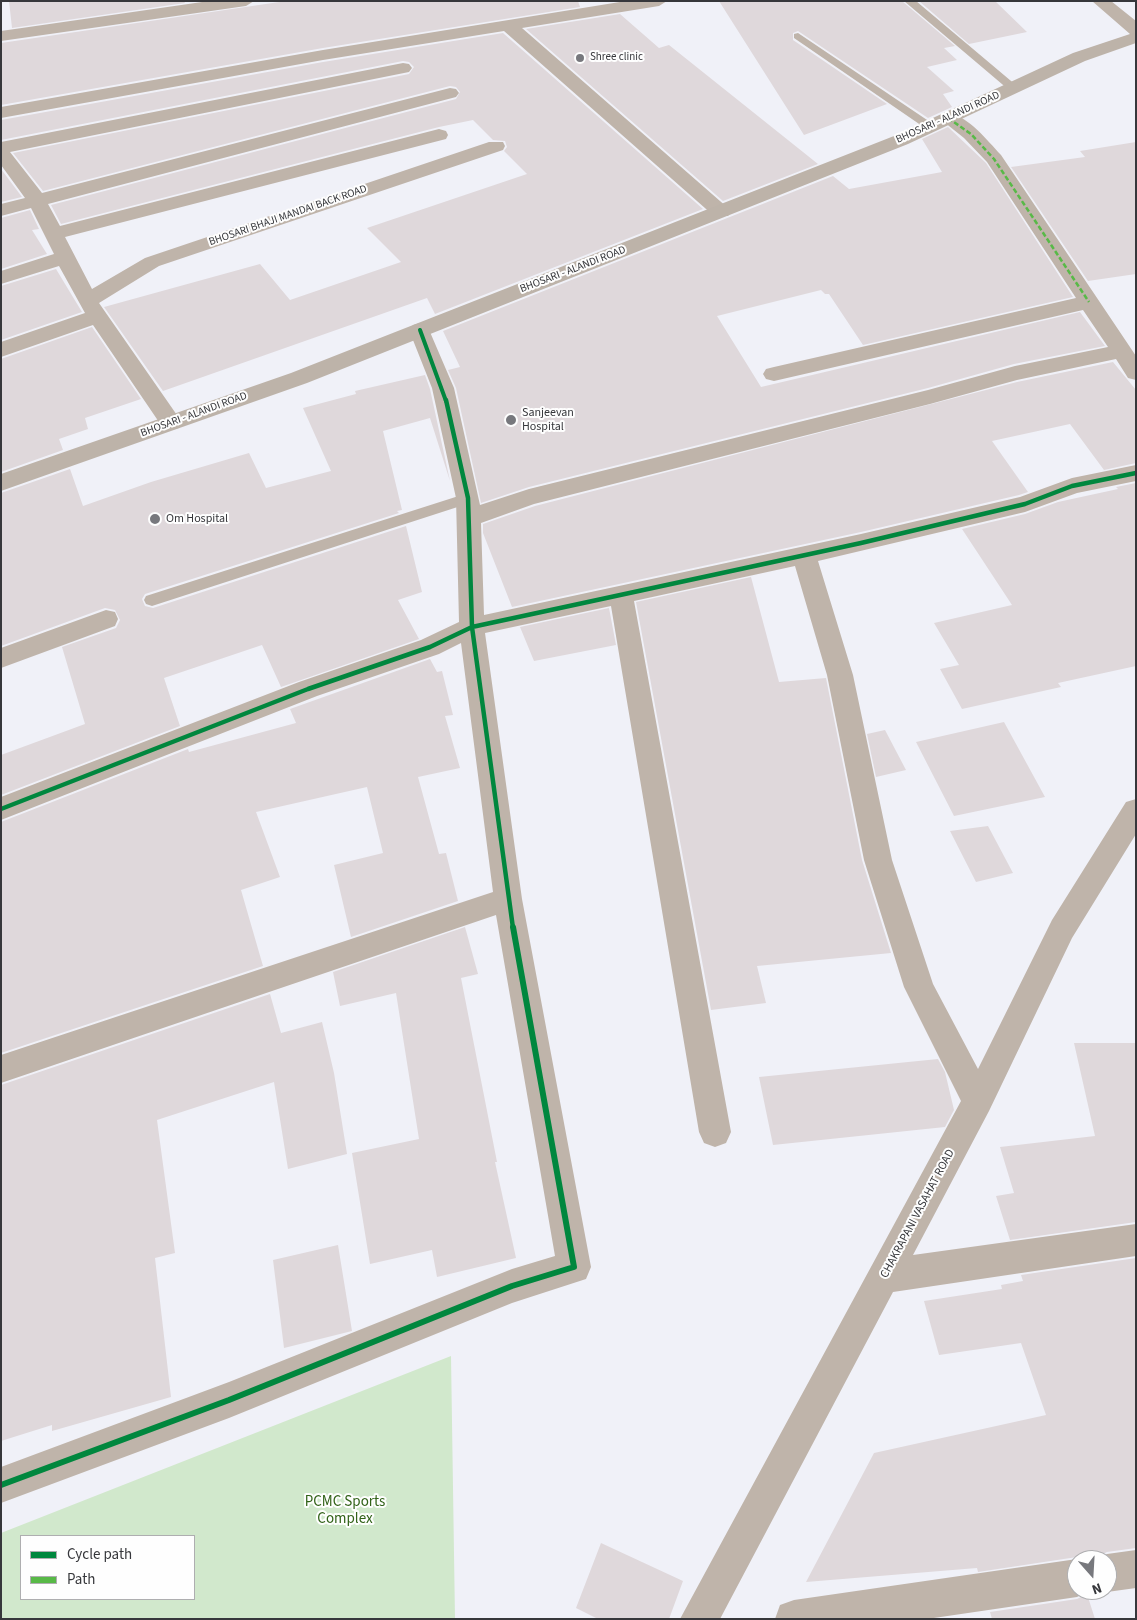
<!DOCTYPE html>
<style>
body{margin:0}
#map{position:relative;width:1137px;height:1620px;overflow:hidden;background:#f0f1f8;font-family:"Source Sans 3",sans-serif}
canvas{display:block}
.frame{position:absolute;inset:0;border:2px solid #36373b;pointer-events:none}
.legend{position:absolute;left:20px;top:1535px;width:175px;height:65px;box-sizing:border-box;background:#fefefe;border:1px solid #aeaeb0;margin:0;padding:6px 9px;list-style:none;font-size:15px;color:#36373b}
.legend li{display:flex;align-items:center;gap:10px;height:25px}
.legend b{width:25px;border:1px solid #aeaeb0}
.north{position:absolute;left:1067px;top:1550px;width:50px;height:50px;box-sizing:border-box;background:#fefefe;border:1px solid #aeaeb0;border-radius:50%;rotate:161deg;font-size:14px;font-weight:700;line-height:20px;text-align:center;color:#36373b}
.north::after{content:'';display:block;margin:auto;width:18px;height:22px;background:#77787d;clip-path:polygon(50% 0,100% 100%,50% 72%,0 100%)}
</style>
<div id="map">
<canvas width="1137" height="1620"></canvas>
<div class="frame"></div>
<ul class="legend">
<li><b style="height:6px;background:#00873e"></b>Cycle path</li>
<li><b style="height:6px;background:#58b947"></b>Path</li>
</ul>
<div class="north">N</div>
</div>
<script>
const g = document.querySelector('canvas').getContext('2d');
g.lineJoin = 'round';
function fillPath(path, color) { g.fillStyle = color; g.fill(path, 'evenodd'); }
function strokePath(path, color, width, dash) { g.strokeStyle = color; g.lineWidth = width; g.lineCap = dash ? 'butt' : 'round'; g.setLineDash(dash || []); g.stroke(path); }
function drawText(font, color, halo, rows, align = 'center') {
  g.font = font + ' "Source Sans 3",sans-serif'; g.lineWidth = 4; g.setLineDash([]); g.textBaseline = 'middle'; g.strokeStyle = halo; g.fillStyle = color; for (const [text, x, y, turn = 0] of rows) {
    g.save(); g.translate(x, y); g.rotate((+turn || 0) * Math.PI / 180); g.textAlign = isNaN(turn) ? turn : align; if (halo) g.strokeText(text, 0, 0); g.fillText(text, 0, 0); g.restore();
  }
}
fillPath(new Path2D(`
 M451 1356 455 1619H1V1533ZM21 1536H194V1599H21Z`), '#d1e8cc');
fillPath(new Path2D(`
 M9 1H184L185 3 12 28Z
 M286 1H578L580 7 323 48 1 105V43Z
 M719 1H902L955 46 944 48 957 60 927 67 954 91 943 94 952 107 928 118 798 31 793 33V40L887 104 804 135Z
 M919 1H995L1027 32 969 44Z
 M620 14 659 48 669 45 818 164 723 201 526 29Z
 M503 33 703 209 435 314 427 298 163 391 104 307 260 264 290 300 401 262 367 228 527 174 504 151 507 147 505 141 493 140 473 120 439 127 61 224 51 205 456 99 460 92 456 87 450 86 43 191 13 153 409 74 414 67 409 62 403 61 1 140V120L323 62Z
 M948 127 986 163 1073 297 863 345 829 294H825L821 290 717 316 761 387 1080 312 1105 346 1014 364 928 388 529 487 481 503 456 388 448 370 460 367 443 331 833 176 849 189 942 172 922 139Z
 M1136 142V274L1088 281 1011 167 1085 157 1080 151Z
 M1 169 22 197 1 202Z
 M30 210 39 229 32 230 47 254 1 269V218Z
 M56 269 82 312 1 340V286Z
 M92 327 141 399 85 418 88 429 59 439 63 450 1 472V359Z
 M1113 362 1136 390V463L1104 470 1070 424 992 441 1028 492 1019 495 861 532 512 607 483 533V524L535 506 1017 382Z
 M425 375 430 389 450 481 430 418 383 431 402 510 397 511 399 513 145 594 142 599 145 606 153 608 406 526 422 592 398 600 419 639 281 687 262 645 164 678 180 726 1 795V755L85 724 62 647 116 628 120 620 115 610 105 608 1 646V493L70 469 83 506 151 482 249 453 266 488 331 471 303 408 356 394 355 391Z
 M1136 483V666L1058 683 1061 687 962 709 940 669 959 665 934 623 1012 605 962 529 1025 514 1058 502 1118 489 1116 487Z
 M751 577 779 682 826 678 862 860 891 953 757 966 766 1003 711 1010 636 602Z
 M609 608 616 645 534 661 520 627Z
 M430 659 437 672 442 671 453 715 445 716 460 768 418 777 439 854 446 853 458 901 351 937 334 865 383 853 367 787 256 812 280 877 241 890 263 966 1 1053V822L188 749 189 752 296 723 290 709Z
 M1004 722 1045 797 954 816 916 742Z
 M885 730 906 770 876 777 867 734Z
 M988 826 1013 873 976 882 950 831Z
 M465 927 478 974 461 978 497 1162H495L516 1258 437 1277 432 1250 370 1264 352 1153 419 1139 396 993 340 1006 333 972Z
 M270 994 281 1033 322 1022 334 1073 347 1154 288 1169 274 1082 157 1120 175 1253 155 1258 171 1397 52 1431V1425L1 1441V1085Z
 M1074 1043H1136V1222L1010 1240 996 1196 1014 1193 1000 1147 1095 1136Z
 M938 1059 945 1072 954 1110 945 1127 773 1145 759 1077Z
 M338 1245 352 1331 284 1348 273 1260Z
 M1136 1258V1548L1107 1552 1092 1560H1081L1077 1557 978 1572 977 1568 806 1582 874 1453 1046 1415 1021 1343 939 1355 924 1301 1002 1289 1001 1285 1023 1281 1021 1275Z
 M601 1543 683 1581 669 1619H598L576 1608Z
 M1087 1594 1095 1619H992L990 1612 1077 1599Z`), '#dfd8db');
fillPath(new Path2D(`
 M904 1H916L1017 86V90H1009Z
 M798 33 933 124V128H925L794 38V34Z
 M468 493 473 494 475 498 473 502 152 606 146 604 144 600 146 596Z`), '#bfb4aa');
fillPath(new Path2D(`
 M209 1H254L246 6 1 41V31Z
 M626 1H667L659 6 522 28 728 208 731 212 728 216H714L504 31 323 60 1 118V107L323 50Z
 M1092 1H1111L1136 21V35L1130 34Z
 M403 63 409 64 412 68 409 72 10 152 42 193 450 88 456 89 459 93 456 97 48 204 60 226 439 129 446 131 448 135 446 139 65 237 92 289 145 258 489 142H503L505 146 503 150 159 266 99 303 179 418 182 423 179 428 171 430 163 428 93 325 1 357V342L85 313 59 266 1 284V271L54 254 31 208 1 216V204L25 198 1 165V142Z
 M948 112C970 118 986 139 1001 155L1136 356V380L1128 378 1116 359 1017 380 930 404 534 504 481 523 484 615 861 534 1020 497 1072 478 1136 465V481L1077 493 1025 512 818 561 853 675 892 860 933 984 978 1069 1052 920 1126 802 1136 799V834L1072 938 989 1111 913 1255 1136 1224V1256L893 1292 720 1619H680L961 1101 904 987 864 860 827 675 795 566 634 601 731 1132 726 1143 715 1147 704 1143 699 1132 611 606 485 633 522 899 591 1267 586 1279 512 1303 229 1418 1 1503V1467L229 1382 512 1269 555 1256 496 915 1 1083V1055L493 892 461 643 439 654 317 696 1 820V797L299 682 421 640 459 622 456 498 432 388 409 330 413 325 420 323 427 325 454 388 480 505 529 489 928 390 1015 366 1108 347 1083 310 774 381 766 379 763 374 766 369 774 367 1076 298 987 162 964 138 939 118 942 114Z
 M106 610 115 612 118 619 115 626 1 668V648Z
 M1136 1550V1588L1107 1592 1103 1590H1107V1560H1094L1107 1554Z
 M1077 1559 1079 1560H1077V1590H1091L1077 1597 927 1619H775L780 1605 794 1600Z`), '#bfb4aa');
fillPath(new Path2D(`
 M1136 32V43L1085 61 908 144 307 383 1 491V474L291 373 894 136 1073 53Z`), '#bdb3a9');
strokePath(new Path2D(`
 M948 118 971 134 994 159 1089 302`), '#58b947', 2.5, [5, 2.5]);
strokePath(new Path2D(`
 M420 330 446 401`), '#00873e', 4);
strokePath(new Path2D(`
 M446 400 468 498 472 627 513 928
 M1 809 308 689 430 647 472 627 861 543 1025 504 1072 486 1136 473`), '#00873e', 4.5);
strokePath(new Path2D(`
 M1 1485 229 1400 512 1286 574 1267 513 927`), '#00873e', 6);
for (const [x, y, r, color] of [
 [580,58,5,"#77787d"],
 [511,420,6,"#77787d"],
 [155,519,6,"#77787d"]
]) { const dot = new Path2D(); dot.arc(x, y, r, 0, 2 * Math.PI); g.fillStyle = color; g.fill(dot); strokePath(dot, '#fefefe', 2); }
drawText('11px', '#36373b', '#fefefe', [
 ["Shree clinic",590,58]
], 'left');
drawText('11px', '#36373b', '#fefefe', [
 ["BHOSARI - ALANDI ROAD",948,118,-24],
 ["BHOSARI BHAJI MANDAI BACK ROAD",288,216,-19],
 ["BHOSARI - ALANDI ROAD",573,270,-21],
 ["BHOSARI - ALANDI ROAD",194,415,-20]
]);
drawText('12px', '#36373b', '#fefefe', [
 ["Sanjeevan",522,413],
 ["Hospital",522,427],
 ["Om Hospital",166,519]
], 'left');
drawText('12px', '#36373b', '#fefefe', [
 ["CHAKRAPANI VASAHAT ROAD",918,1214,-62]
]);
drawText('15px', '#316218', '#fefefe', [
 ["PCMC Sports",345,1503],
 ["Complex",345,1520]
]);
</script>
